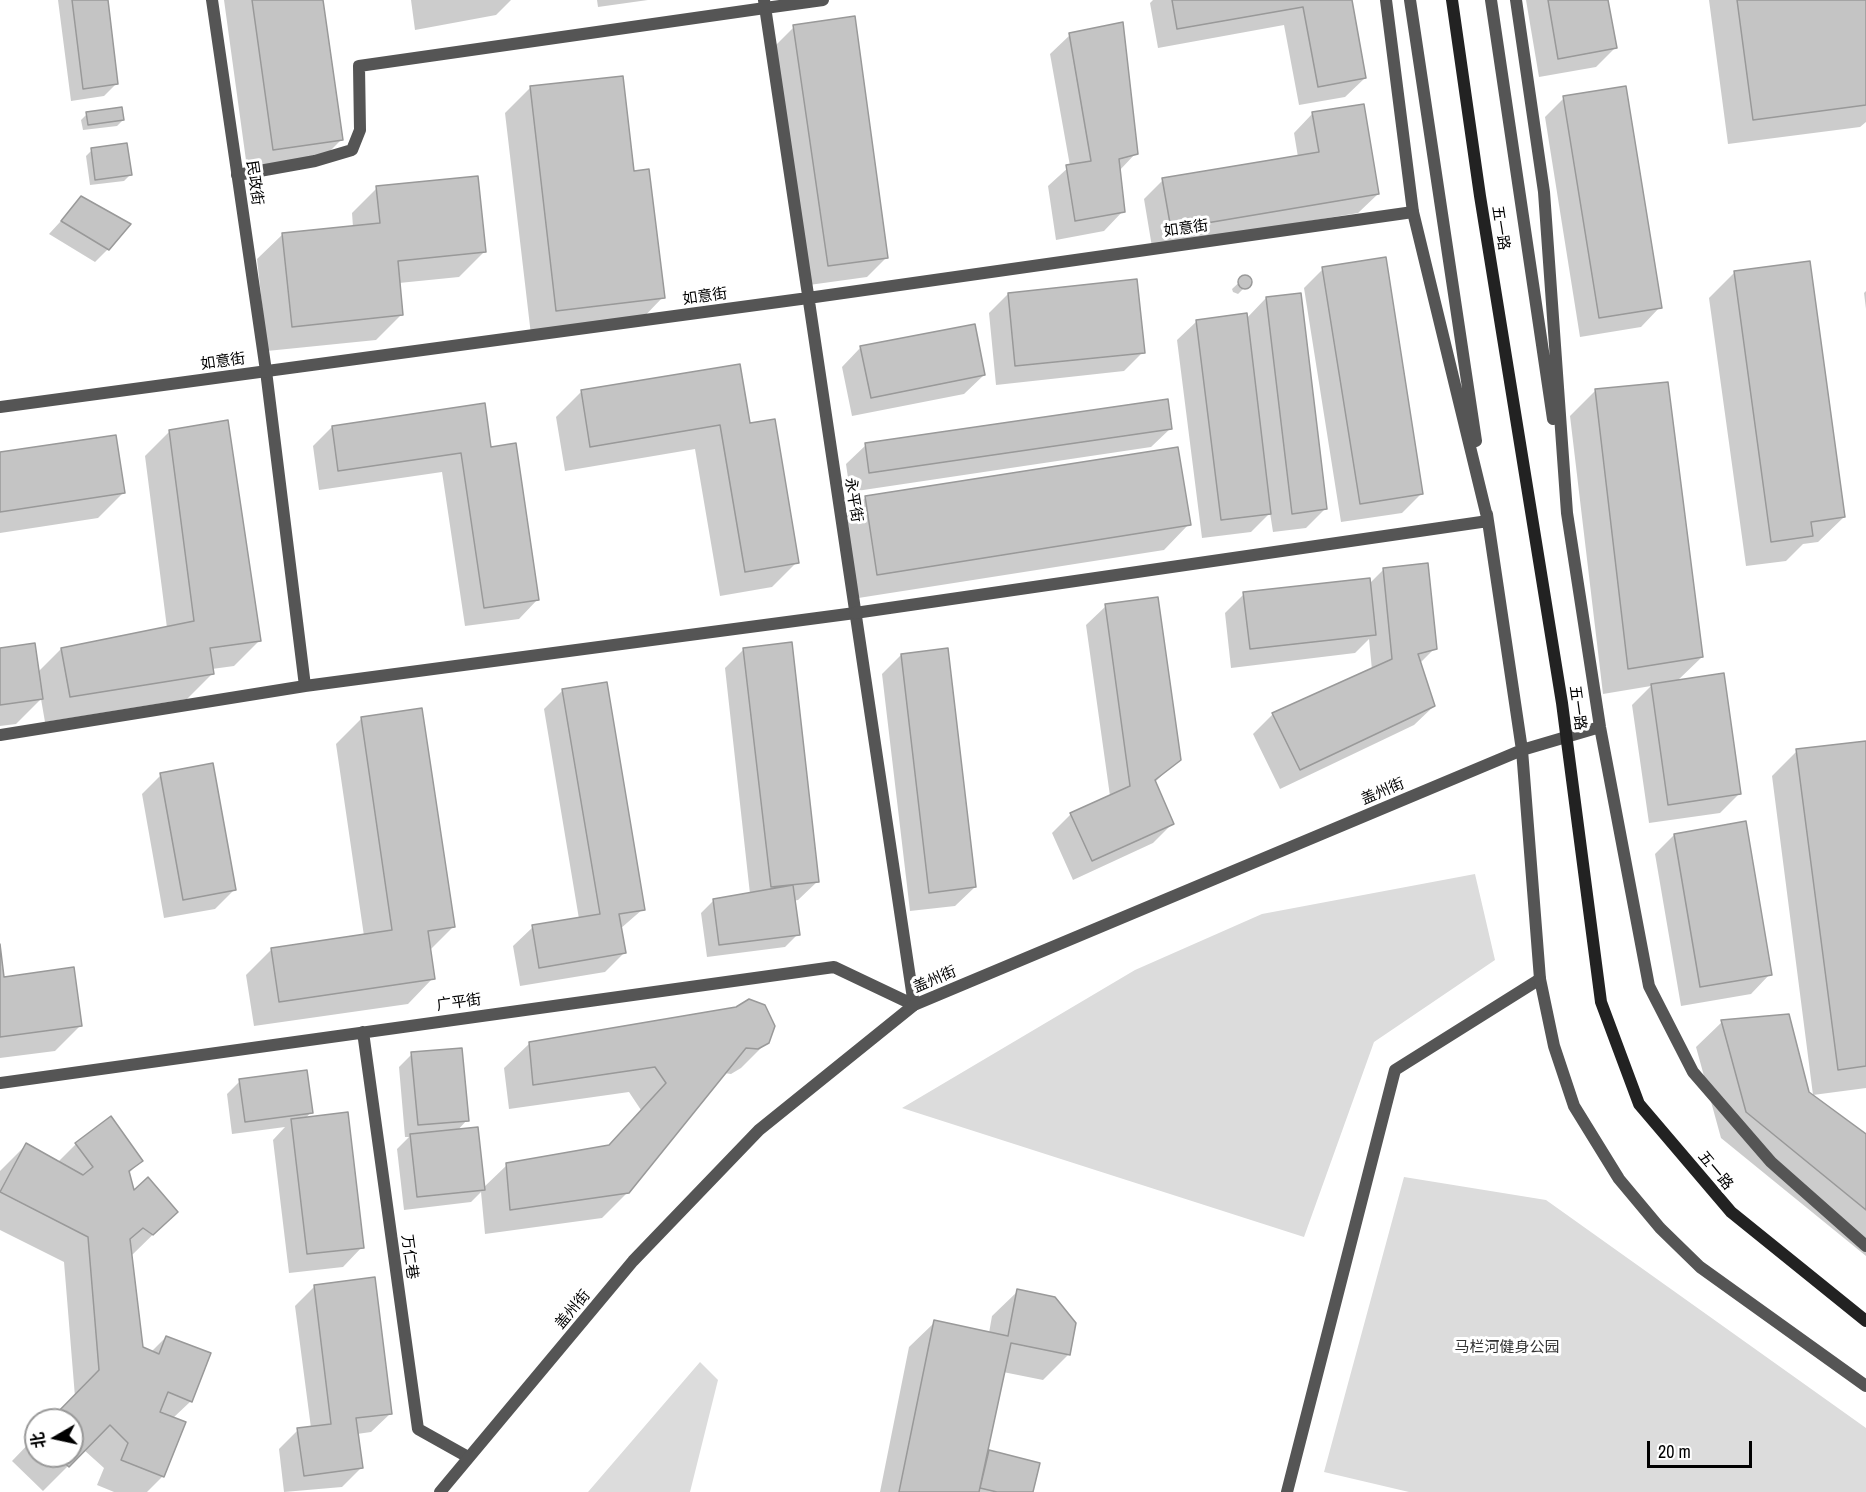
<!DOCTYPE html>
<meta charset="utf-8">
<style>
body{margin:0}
#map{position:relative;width:1866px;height:1492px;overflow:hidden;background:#fff;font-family:"Archivo Narrow","Noto Sans SC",sans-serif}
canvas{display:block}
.north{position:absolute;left:24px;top:1408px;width:60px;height:60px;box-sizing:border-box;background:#fff;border:2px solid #999;border-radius:50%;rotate:261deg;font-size:16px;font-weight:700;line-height:24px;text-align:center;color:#000}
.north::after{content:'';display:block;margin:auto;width:21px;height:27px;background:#000;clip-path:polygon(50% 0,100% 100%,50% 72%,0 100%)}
.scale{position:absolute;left:1647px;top:1441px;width:105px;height:27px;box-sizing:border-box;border:3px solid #000;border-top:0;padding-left:8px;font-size:18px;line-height:21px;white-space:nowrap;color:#000;-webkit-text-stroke:4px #fff;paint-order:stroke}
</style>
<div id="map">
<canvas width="1866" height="1492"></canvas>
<div class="north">北</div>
<div class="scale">20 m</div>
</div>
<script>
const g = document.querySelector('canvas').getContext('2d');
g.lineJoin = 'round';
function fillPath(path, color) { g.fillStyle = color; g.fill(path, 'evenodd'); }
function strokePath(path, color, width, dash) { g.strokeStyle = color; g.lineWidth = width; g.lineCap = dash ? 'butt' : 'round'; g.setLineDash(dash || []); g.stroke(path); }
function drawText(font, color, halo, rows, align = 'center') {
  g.font = font + ' "Archivo Narrow","Noto Sans SC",sans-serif'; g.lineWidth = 6; g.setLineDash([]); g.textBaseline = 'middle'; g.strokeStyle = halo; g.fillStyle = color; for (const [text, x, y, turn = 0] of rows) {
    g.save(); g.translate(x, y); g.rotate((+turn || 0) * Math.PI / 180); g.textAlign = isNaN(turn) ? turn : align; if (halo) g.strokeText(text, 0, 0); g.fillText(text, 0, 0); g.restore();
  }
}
fillPath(new Path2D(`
 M1475 874 1495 960 1374 1042 1304 1237 902 1108 1135 970 1262 914Z
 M1404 1177 1546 1200 1866 1428V1492H1409L1324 1472Z
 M700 1362 718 1380 690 1492H588Z`), '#dcdcdc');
fillPath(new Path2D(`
 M58 0H106L116 84 104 96 71 101Z
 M224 0H321L341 140 316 165 248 175Z
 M411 0H511L496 15 415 30Z
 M597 0H648L598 7Z
 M1153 0H1351L1365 78 1345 97 1299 105 1284 25 1158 48 1150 3Z
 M1526 0H1607L1615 48 1596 67 1539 77Z
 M1709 0H1866V122L1860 127 1728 144Z
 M794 27 887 257 867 277 809 285 775 46Z
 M1070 35 1136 153 1119 171 1123 211 1104 231 1056 240 1048 186 1070 166 1050 54Z
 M530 88 633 173 663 297 638 323 531 335 505 113Z
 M1564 98 1660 307 1641 327 1580 337 1545 117Z
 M1313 113 1378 194 1358 213 1152 247 1144 199 1163 180 1298 157 1294 133Z
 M87 114 123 120 117 126 83 130 81 120Z
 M92 150 130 175 124 181 90 185 86 156Z
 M377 188 485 251 459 277 399 283 402 314 376 340 267 351 257 259 283 234 353 227 352 213Z
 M82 198 108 249 95 262 49 234Z
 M1323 269 1422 493 1402 513 1341 522 1304 288Z
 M1735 272 1844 517 1818 542 1803 544 1786 561 1746 566 1709 298Z
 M1245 277 1250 281 1244 288 1238 294 1233 292 1232 289Z
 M1866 291V309L1864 293Z
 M1008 294 1143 352 1124 371 996 385 989 313Z
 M1266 298 1325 509 1306 528 1273 532 1270 513 1251 532 1202 538 1177 340 1197 321 1246 319Z
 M861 347 984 375 964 394 852 416 842 367Z
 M1666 384 1702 657 1676 682 1739 794 1720 813 1649 823 1632 705 1651 686 1603 694 1570 416 1595 391Z
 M581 392 749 425 797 562 772 587 720 596 695 449 565 471 556 417Z
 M332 427 490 448 538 599 519 619 465 626 442 472 319 490 313 446Z
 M1171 428 1151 447 850 492 846 464 866 445Z
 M170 431 259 641 234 666 212 669V674L187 699 45 722 41 699 16 724 0 726V650L37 673 61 649 167 628 145 456Z
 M0 454 123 493 98 518 0 533Z
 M865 498 1189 524 1164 550 852 599 840 523Z
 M1384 569 1435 648 1420 663 1434 706 1414 725 1280 789 1253 734 1273 714 1372 670 1369 639 1355 653 1231 668 1225 613 1244 594 1369 584Z
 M1106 606 1179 759 1154 783 1172 824 1153 843 1073 880 1052 833 1071 814 1110 796 1086 625Z
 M744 649 818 881 798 900 793 901 798 934 785 947 707 957 701 913 714 900 750 894 725 668Z
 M901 655 975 887 955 906 910 911 882 674Z
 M563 690 643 909 620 929 624 953 605 972 520 986 513 946 533 927 579 919 544 709Z
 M361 719 453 927 429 951 433 978 408 1004 254 1026 246 975 271 950 364 936 336 744Z
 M1866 742V1088L1813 1095 1772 776 1797 751Z
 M161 775 234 890 215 909 164 918 142 794Z
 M1674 835 1770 974 1751 994 1681 1006 1655 854Z
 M0 956 3 978 80 1026 55 1051 0 1058Z
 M1722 1022 1808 1093 1866 1136V1256L1721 1138 1696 1047Z
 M767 1042 741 1068 731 1074 724 1073 628 1192 602 1218 485 1234 481 1192 471 1202 404 1210 397 1149 409 1137H405L399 1067 412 1054 467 1120 457 1131 483 1188 507 1165 608 1146 641 1110 629 1092 509 1109 504 1068 530 1043Z
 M240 1081 311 1112 305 1119 362 1247 343 1267 289 1273 273 1140 285 1127 232 1134 227 1094Z
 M76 1144 141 1161 128 1174 133 1192 176 1212 131 1256 142 1348 151 1352 166 1337 191 1401 173 1418 163 1476 147 1492H114L97 1485 104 1468 84 1450 43 1491 12 1461 36 1436V1456H72V1420H52L75 1397 64 1262 0 1230V1171L26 1145 58 1162Z
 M314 1287 391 1413 371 1432 357 1434 361 1468 342 1487 284 1492 279 1449 298 1430 311 1428 295 1306Z
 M1018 1291 1068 1355 1043 1380 1003 1372 986 1455 990 1452 1031 1492H880L909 1347 935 1322 989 1333 992 1316Z`), '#0003');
const building = new Path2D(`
 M72 0H108L118 84 83 89Z
 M252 0H323L343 140 273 150Z
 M1172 0H1352L1366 78 1318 87 1303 7 1177 29Z
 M1548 0H1608L1617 48 1558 59Z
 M1737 0H1866V105L1753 120Z
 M855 16 888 258 828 266 793 25Z
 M1123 22 1138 154 1119 159 1125 212 1075 221 1066 165 1091 161 1069 33Z
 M623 76 634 171 649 169 665 298 556 311 530 86Z
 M1626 86 1662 308 1599 318 1563 96Z
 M1364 104 1379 194 1171 229 1162 178 1319 152 1312 112Z
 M122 107 124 120 88 125 86 112Z
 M127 143 132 175 95 180 91 148Z
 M478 176 486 252 398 261 403 315 292 327 282 233 380 223 376 186Z
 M81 196 131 224 109 250 61 221Z
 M1386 257 1423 494 1360 504 1322 267Z
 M1810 261 1845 517 1811 522 1813 536 1771 542 1734 271Z
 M1238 282a7 7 0 1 1 14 0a7 7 0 1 1-14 0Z
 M1137 279 1145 353 1015 366 1008 293Z
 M1301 293 1327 509 1292 514 1266 297Z
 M1247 313 1271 514 1221 520 1196 320Z
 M975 324 985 375 871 398 860 346Z
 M740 364 750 423 775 419 799 563 745 572 720 425 590 447 581 390Z
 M1668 382 1703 657 1628 669 1595 389Z
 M1168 399 1172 429 869 473 865 443Z
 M485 403 491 447 516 443 539 600 484 608 461 453 338 471 332 426Z
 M228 420 261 641 210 648 214 674 70 697 61 648 194 621 169 430Z
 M116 435 125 493 0 512V452Z
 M1178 447 1191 525 877 575 865 496Z
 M1428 563 1437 649 1418 654 1435 706 1300 770 1272 713 1392 659 1383 568Z
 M1370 578 1376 635 1250 649 1243 592Z
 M1158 597 1181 760 1155 780 1174 824 1092 861 1070 813 1130 786 1105 604Z
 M792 642 819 882 771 887 743 648Z
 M35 643 43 699 0 705V648Z
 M948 648 976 887 929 893 901 654Z
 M1724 673 1741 794 1668 805 1651 684Z
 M607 682 645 910 619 914 626 953 539 968 532 925 600 914 562 689Z
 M422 708 455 927 428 931 435 979 279 1002 271 948 392 930 361 717Z
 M1866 741V1066L1838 1070 1796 749Z
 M213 763 236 890 183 900 160 773Z
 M1746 821 1772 975 1700 987 1674 834Z
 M793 885 800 935 719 945 713 899Z
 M0 944 4 977 74 967 82 1026 0 1037Z
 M749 999 765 1005 775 1026 769 1043 758 1049 746 1048 629 1193 510 1210 506 1163 609 1145 666 1083 655 1067 533 1085 529 1042 736 1007Z
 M1789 1014 1809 1092 1866 1134V1210L1746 1112 1721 1020Z
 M462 1048 469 1121 418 1125 411 1052Z
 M307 1070 313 1113 245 1122 239 1079Z
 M348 1112 364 1248 307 1254 291 1119Z
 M111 1116 143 1161 129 1171 134 1190 148 1177 178 1212 153 1235 143 1228 130 1239 143 1347 159 1354 166 1336 211 1353 192 1402 168 1392 160 1412 186 1422 164 1477 121 1460 128 1443 110 1425 69 1467 57 1456H72V1420H50L99 1370 88 1237 0 1192 26 1143 83 1175 93 1167 75 1143Z
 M478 1127 485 1190 417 1197 410 1134Z
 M375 1277 392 1414 356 1418 363 1468 304 1476 297 1428 331 1424 314 1285Z
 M1017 1289 1055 1297 1076 1323 1070 1355 1011 1343 979 1492H899L934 1320 1008 1336Z
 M989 1450 1040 1463 1033 1492H997L980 1488Z`);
fillPath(building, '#c4c4c4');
strokePath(building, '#999', 1.5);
strokePath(new Path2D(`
 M237 175 315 161 352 150 360 130 359 66 765 8
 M266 371 305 686
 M0 735 305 686 855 613
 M1287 1492 1395 1070 1540 979`), '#555', 12);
strokePath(new Path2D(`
 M212 0 266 371
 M764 0 914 1005
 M765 8 823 0
 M0 407 808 298 1413 212
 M363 1032 418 1429 468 1457
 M0 1083 834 967 914 1005`), '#555', 12);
strokePath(new Path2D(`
 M1386 0 1413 212 1488 521 1522 750 1540 979 1554 1046 1574 1106 1619 1179 1660 1228 1700 1267 1866 1386
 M1410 0 1476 441
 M1491 0 1553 419
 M1516 0 1544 192 1567 513 1600 727 1649 986 1693 1072 1771 1162 1866 1246
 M855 613 1488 521 1487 514
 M440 1492 633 1261 759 1130 914 1005 1522 750 1600 727`), '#555', 12);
strokePath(new Path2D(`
 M1452 0 1480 196 1562 703 1601 1002 1639 1104 1731 1212 1866 1321`), '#222', 12);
drawText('15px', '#000', '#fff', [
 ["民政街",254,183,82],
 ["五一路",1500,228,81],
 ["如意街",1186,229,-8],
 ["如意街",705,297,-8],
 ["如意街",223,362,-8],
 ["永平街",853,500,81],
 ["五一路",1577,708,82],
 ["盖州街",1383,792,-23],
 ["盖州街",935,980,-23],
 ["广平街",459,1003,-8],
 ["五一路",1715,1171,50],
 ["万仁巷",409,1257,82],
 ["盖州街",573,1310,-50]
]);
drawText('15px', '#333', '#fff', [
 ["马栏河健身公园",1507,1348]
]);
</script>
